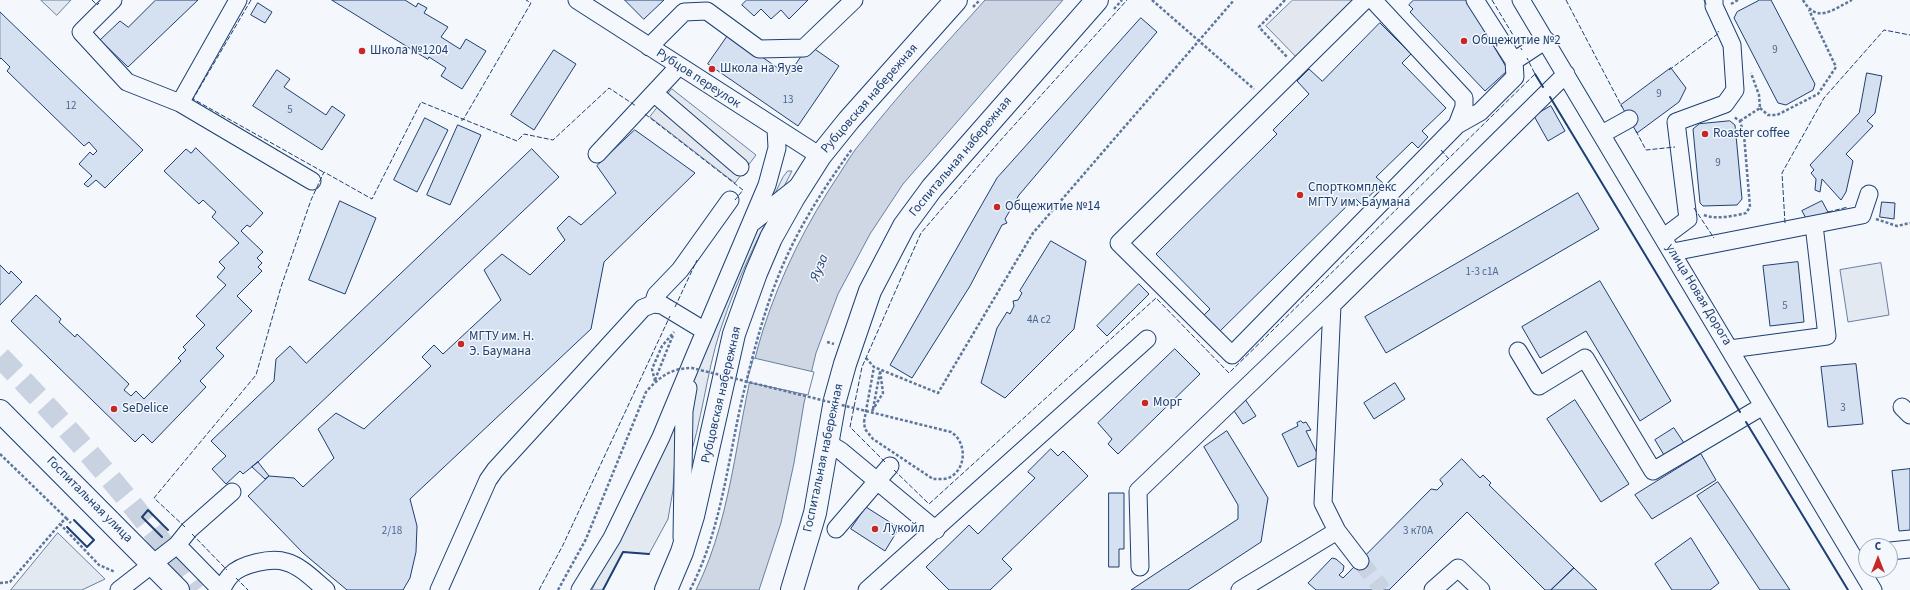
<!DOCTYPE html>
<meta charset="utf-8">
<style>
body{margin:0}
#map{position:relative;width:1910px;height:590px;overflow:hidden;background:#f4f7fb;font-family:"Source Sans 3",sans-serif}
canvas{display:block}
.north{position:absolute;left:1858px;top:538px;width:40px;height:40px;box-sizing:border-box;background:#f4f7fb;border:1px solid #9eadc5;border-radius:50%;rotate:0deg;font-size:11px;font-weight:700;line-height:16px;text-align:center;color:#1d3f73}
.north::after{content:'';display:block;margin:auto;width:14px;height:18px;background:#c62828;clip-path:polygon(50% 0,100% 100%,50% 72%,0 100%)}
</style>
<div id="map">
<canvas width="1910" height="590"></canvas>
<div class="north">С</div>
</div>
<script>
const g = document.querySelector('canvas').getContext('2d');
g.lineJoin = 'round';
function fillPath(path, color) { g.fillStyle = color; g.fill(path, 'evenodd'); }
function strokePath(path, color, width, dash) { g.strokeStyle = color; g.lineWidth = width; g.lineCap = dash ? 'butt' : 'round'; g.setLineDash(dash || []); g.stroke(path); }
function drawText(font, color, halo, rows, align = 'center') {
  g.font = font + ' "Source Sans 3",sans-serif'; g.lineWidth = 3; g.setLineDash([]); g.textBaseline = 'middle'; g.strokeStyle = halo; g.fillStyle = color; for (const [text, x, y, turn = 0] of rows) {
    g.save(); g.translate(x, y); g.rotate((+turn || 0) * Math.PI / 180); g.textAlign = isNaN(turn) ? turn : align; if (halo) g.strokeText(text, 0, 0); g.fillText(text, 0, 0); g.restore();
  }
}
const green = new Path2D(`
 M41 0H71L57 15Z
 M788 171H792C765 223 738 275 720 331 706 375 702 422 687 466L688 406 699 352 718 309 783 177Z
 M1881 263 1889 315 1848 322 1840 270Z
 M677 422 673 490 668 519 649 554 623 552 603 590H592L620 528Z
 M58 533 105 579 82 590H11Z`);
fillPath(green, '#e3e9f0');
strokePath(green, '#687fa3', 1);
const parking = new Path2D(`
 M1293 0H1366L1302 63 1266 26Z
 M672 89 756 155 735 183 650 117Z`);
fillPath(parking, '#e3e8f0');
strokePath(parking, '#687fa3', 1);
const water = new Path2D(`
 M985 0H1063L903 184 870 234 838 294 816 353 804 403 794 463 781 523 759 590H696C736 509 736 416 763 330 781 274 807 222 840 173 847 162 854 150 863 140 901 91 944 46 985 0Z`);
fillPath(water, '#cfd7e4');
strokePath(water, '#687fa3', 1);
const pier = new Path2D(`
 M754 358 814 372 808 395 747 382Z`);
fillPath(pier, '#f4f7fb');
strokePath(pier, '#687fa3', 1);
const building = new Path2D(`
 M156 0H198L128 67 100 40 120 21 128 27Z
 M332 0H405L416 7 418 3 427 8 424 13 448 27 441 37 460 49 466 39 486 51 462 89 441 76 446 68 429 57 428 59Z
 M625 0H664L644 19Z
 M747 0H808L789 19 781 10 771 19 761 9 754 16 742 5Z
 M1414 0H1466L1508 70 1485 91 1410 12 1413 9 1409 5Z
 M1760 0H1771L1815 84 1813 90 1786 105 1778 103 1734 18 1737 12Z
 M258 3 272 12 265 23 251 15Z
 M0 12 143 150 105 188 96 180 88 187 84 184 92 176 79 164 90 152 93 155 97 151 89 142 84 146 7 71 10 67 1 58 0 59Z
 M1141 18 1157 32 1019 195 1005 219 1007 223 1002 225 970 286 912 378 890 365 997 178Z
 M1380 23 1411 54 1402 63 1446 108 1422 131 1428 137 1418 148 1412 142 1376 177 1383 183 1361 204 1355 198 1217 334 1201 318 1210 309 1156 254 1277 134 1273 130 1309 94 1297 81 1309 69 1322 81Z
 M729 34 788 75 809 45 839 66 798 126 708 64Z
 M554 50 576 64 534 130 511 115Z
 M1671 68 1686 88 1679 102 1637 133 1621 105Z
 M277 70 290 79 284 87 326 115 332 106 345 115 322 150 253 106Z
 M1867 73 1882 76 1875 113 1867 121 1873 126 1846 154 1853 161 1846 192 1841 200 1822 179 1820 192 1815 190 1816 179 1811 173 1814 170 1810 165 1859 113Z
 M1551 106 1565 131 1548 141 1534 116Z
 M425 118 448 130 417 192 394 180Z
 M1730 121 1735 125 1742 199 1737 205 1703 206 1700 203 1693 129 1699 124Z
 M458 125 481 135 450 205 427 195Z
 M635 130 695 173 604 262 591 329 410 499 417 526 416 552 410 578 403 590H347L303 553 248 496 269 476 294 478 303 487 334 458 318 429 336 413 364 429 431 366 422 357 434 345 443 354 501 300 484 270 502 254 530 275 565 240 557 228 569 216 581 225 616 193 597 166Z
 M196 148 263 213 250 227 247 225 241 231 263 252 257 258 262 263 258 267 262 271 237 296 252 311 216 348 224 356 200 381 206 387 152 443 143 434 135 442 11 321 36 295 61 319 59 322 75 337 77 334 129 384 124 390 131 396 136 391 144 399 181 361 178 358 186 350 183 347 205 325 196 316 226 285 217 277 225 268 219 262 239 243 212 217 216 212 203 200 199 204 164 171 186 149 191 153Z
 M532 149 559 177 258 462 243 474 240 471 226 484 212 469 226 456 211 441 274 381 276 359 290 346 306 363Z
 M1578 193 1599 229 1386 353 1365 317Z
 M340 201 376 218 345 294 309 280Z
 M1822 201 1828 212 1808 222 1802 211Z
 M1882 202 1895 203 1894 219 1880 217Z
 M1051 241 1086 261 1074 329 1005 398 981 383 997 328 1007 312 1010 314 1014 306 1013 301 1018 300 1022 293 1020 291Z
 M1798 262 1804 322 1770 326 1763 266Z
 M0 265 9 274 11 271 22 282 0 305Z
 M1600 281 1671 401 1640 421 1586 331 1540 358 1522 327Z
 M1139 284 1149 294 1107 336 1097 326Z
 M1175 349 1200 374 1118 454 1108 444 1112 439 1098 423Z
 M1856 364 1863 424 1828 427 1821 367Z
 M1395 383 1405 399 1374 419 1364 403Z
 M1243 396 1256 416 1243 424 1230 405Z
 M1575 400 1629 484 1601 502 1547 419Z
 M1301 421 1303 423 1306 422 1311 430 1306 431 1319 457 1298 467 1282 434 1298 426 1297 423Z
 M1674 428 1684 443 1664 455 1655 440Z
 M1227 431 1268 498 1261 542 1188 590H1131L1238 519V505L1204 447Z
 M1051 449 1058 456 1063 451 1088 476 1002 559 1012 569 990 590H949L926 567 969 525 978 534 1035 478 1028 472Z
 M1701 454 1716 480 1652 519 1635 495Z
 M1462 459 1480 478 1483 475 1491 483 1489 485 1574 568 1551 590H1545L1467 512 1389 590H1316L1308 583 1332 558 1336 559 1344 566 1343 571 1339 575 1343 578 1431 489 1437 490 1443 484 1440 480Z
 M258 462 269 476 265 479 252 467Z
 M1910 469V530L1899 531 1892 471Z
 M1718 482 1790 590H1760L1697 496Z
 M1109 493H1124V549H1119V567H1109Z
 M866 507 899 528 885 551 851 529Z
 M1691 538 1719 583 1710 590H1672L1655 564Z
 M1574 568 1597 590H1551Z`);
fillPath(building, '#d5e0f0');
strokePath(building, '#1d3f73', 1);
strokePath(new Path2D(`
 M1360 561 1383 590`), '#c9d2e0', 17, [17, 8]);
strokePath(new Path2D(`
 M0 357C71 430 138 507 197 590`), '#c9d2e0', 22, [22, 11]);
const minor = new Path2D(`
 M113 0 81 32 127 82 180 103 312 181
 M577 0 820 156
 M1365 0 1119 243 1232 355 1457 125 1464 107V98L1373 0
 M1475 0 1514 61
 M1521 0 1873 590
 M649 47 684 12 707 11 759 49 804 48 854 0
 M655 94 740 167
 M180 103 238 0
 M1457 125 1480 112 1515 77 1514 61 1546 40
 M1602 134 1629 119
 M597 154 679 66
 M753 222 797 187
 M1664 237 1688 219 1676 122 1725 104 1735 90 1732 45 1714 6V0
 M1673 252 1862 215 1869 194
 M653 304 656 295 680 270 730 200
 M1730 349 1827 336 1814 225
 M1518 351 1539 386 1585 358 1653 471 1763 406
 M1902 407 1910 415
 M828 443 841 451 936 530
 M836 529 890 466
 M1337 531 1360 561
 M682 538 684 411 688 388
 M177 545 221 590
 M1890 551 1910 549
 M1140 567 1138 491 1332 305
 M119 590 177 545 189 530 232 492
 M221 590C224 585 227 579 231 575 241 564 272 557 286 562 301 566 314 580 326 590
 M439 590 488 480 495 470 643 308 653 304 662 305 705 331
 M580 590 612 538 661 437 695 355 767 185 777 148 776 129
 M867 590 1147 339
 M1240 590 1337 531 1323 503 1332 305 1566 74
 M1433 590 1458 568 1481 590`);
const major = new Path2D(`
 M0 411 178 590
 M666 590 682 552 693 516 734 334 756 273 771 238 794 197 820 156 849 120 956 0
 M792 590 815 513 835 400 845 364 870 291 904 226 932 188 1097 0`);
strokePath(minor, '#1d3f73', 19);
strokePath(major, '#1d3f73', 24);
strokePath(new Path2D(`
 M1152 0 1254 89
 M1285 0 1259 27 1287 57
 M1803 0C1817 24 1832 10 1852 0
 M1731 4 1738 0
 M973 7 980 0
 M1114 9 1122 0
 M1760 108 1768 115H1777L1818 94 1836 67 1809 10
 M1740 121 1760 108 1759 95 1751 73
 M1704 215C1715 220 1734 216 1746 213L1750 207 1744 135 1740 121 1734 117
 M1876 219 1897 226 1910 223
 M827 342 834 344
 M866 358 874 367 938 393 1033 233 1234 0
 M655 380 673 335
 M655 381 652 369 662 346 674 332
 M873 409 880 372
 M872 411 883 393 880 370
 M864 422 874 367
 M0 454 66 518 60 524 99 565 115 572
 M66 518 71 523
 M0 583 10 582 60 524
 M690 590C723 527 728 455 745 387 754 350 764 312 778 277 796 231 823 189 852 149`), '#5e769c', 2.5, [3, 2]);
strokePath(minor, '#f4f7fb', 17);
strokePath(major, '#f4f7fb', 22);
strokePath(new Path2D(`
 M558 590 586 539 646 392C659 377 671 368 692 368L951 432C966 441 967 466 952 476 947 480 939 479 933 479L873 439 865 429 864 422`), '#5e769c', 2.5, [3, 2]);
strokePath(new Path2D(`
 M92 0 97 5 99 3
 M251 0 193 99 325 173
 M1492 0 1522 50
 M1566 0 1622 107
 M1704 0 1707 6
 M1669 70 1719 33 1718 31
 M645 114 743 190 735 200
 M461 120H463L531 3 526 0
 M1636 131 1646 150 1675 147
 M1441 150 1449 159
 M1694 208 1714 238
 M1828 212 1848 207
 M1785 223 1782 173 1824 98 1884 30 1910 35
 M675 307 697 260
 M885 462 850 427 862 367 921 233 999 142 1127 0
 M894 470 929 504 1156 298 1229 373 1535 74 1527 58
 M185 527 154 498 256 375 281 287 311 200 324 172 372 199 421 102 517 141 524 134 553 140 609 88 636 106
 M192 534 227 570
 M236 578 248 590
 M539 590 563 545 670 316`), '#1d3f73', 1, [5, 2]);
strokePath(new Path2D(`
 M1535 74 1543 87
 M1550 97 1740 412
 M1746 422 1848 590
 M67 527 87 547 94 540 74 520
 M162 537 142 517 148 510 168 530
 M603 590 623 552 649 554`), '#1d3f73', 2);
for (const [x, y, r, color] of [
 [1464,41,4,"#c62828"],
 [362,51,4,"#c62828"],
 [712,69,4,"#c62828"],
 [1705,134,4,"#c62828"],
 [1300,195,4,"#c62828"],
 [997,207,4,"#c62828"],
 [461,344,4,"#c62828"],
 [1145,403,4,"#c62828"],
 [114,409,4,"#c62828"],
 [875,529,4,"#c62828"]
]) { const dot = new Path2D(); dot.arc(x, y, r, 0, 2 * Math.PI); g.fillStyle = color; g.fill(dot); strokePath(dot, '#f4f7fb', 1.5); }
drawText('11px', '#4b6792', null, [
 ["9",1775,51],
 ["9",1659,95],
 ["13",788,101],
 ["12",71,107],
 ["5",290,111],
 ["9",1718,164],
 ["1-3 с1А",1482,273],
 ["5",1785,307],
 ["4А с2",1039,321],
 ["3",1843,409],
 ["2/18",392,532],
 ["3 к70А",1418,532]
]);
drawText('13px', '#1d3f73', '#f4f7fb', [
 ["Общежитие №2",1472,41],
 ["Школа №1204",370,51],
 ["Школа на Яузе",720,69],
 ["Roaster coffee",1713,134],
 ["Спорткомплекс",1308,188],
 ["МГТУ им. Баумана",1308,203],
 ["Общежитие №14",1005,207],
 ["МГТУ им. Н.",469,337],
 ["Э. Баумана",469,352],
 ["Морг",1153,403],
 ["SeDelice",122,409],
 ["Лукойл",883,529]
], 'left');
drawText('13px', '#1d3f73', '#f4f7fb', [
 ["Рубцов переулок",698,79,33],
 ["Рубцовская набережная",870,99,-49],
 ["Госпитальная набережная",961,157,-50],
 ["улица Новая Дорога",1698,295,59],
 ["Рубцовская набережная",722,395,-77],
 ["Госпитальная набережная",824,458,-78],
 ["Госпитальная улица",89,500,45]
]);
drawText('italic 14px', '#1d3f73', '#f4f7fb', [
 ["Яуза",820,268,-68]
]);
</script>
